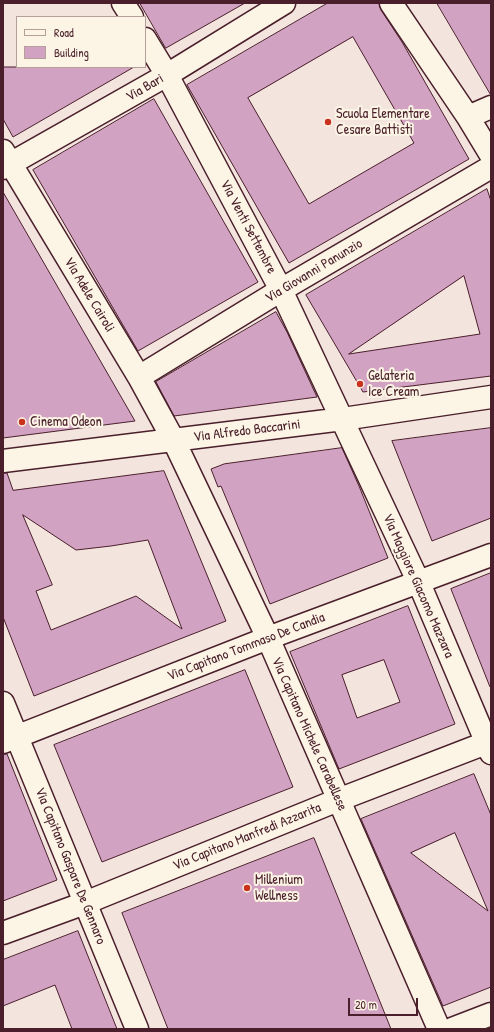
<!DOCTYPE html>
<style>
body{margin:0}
#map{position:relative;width:494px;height:1032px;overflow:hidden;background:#f3e4de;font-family:"Patrick Hand",sans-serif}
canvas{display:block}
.frame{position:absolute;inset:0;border:4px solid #4a1f2b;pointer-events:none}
.legend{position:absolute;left:16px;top:16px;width:130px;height:52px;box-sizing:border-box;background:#fcf5e5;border:1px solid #b59f9b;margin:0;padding:5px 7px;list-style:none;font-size:12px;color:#4a1f2b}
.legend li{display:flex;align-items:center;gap:8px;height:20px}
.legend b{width:20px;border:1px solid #b59f9b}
.scale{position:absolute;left:348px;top:998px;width:70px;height:18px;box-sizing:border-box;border:2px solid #4a1f2b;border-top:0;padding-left:5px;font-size:12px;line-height:14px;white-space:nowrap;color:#4a1f2b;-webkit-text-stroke:3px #fcf5e5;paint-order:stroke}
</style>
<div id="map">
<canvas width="494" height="1032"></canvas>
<div class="frame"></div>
<ul class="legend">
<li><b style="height:5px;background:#fcf5e5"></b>Road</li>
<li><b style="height:11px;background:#d1a2c2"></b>Building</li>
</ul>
<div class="scale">20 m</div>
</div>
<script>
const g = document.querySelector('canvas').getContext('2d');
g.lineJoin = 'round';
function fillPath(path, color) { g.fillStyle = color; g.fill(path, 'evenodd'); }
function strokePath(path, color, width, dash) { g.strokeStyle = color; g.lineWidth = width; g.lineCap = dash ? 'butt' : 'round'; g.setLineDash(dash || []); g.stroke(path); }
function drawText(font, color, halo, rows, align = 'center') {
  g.font = font + ' "Patrick Hand",sans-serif'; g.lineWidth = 4; g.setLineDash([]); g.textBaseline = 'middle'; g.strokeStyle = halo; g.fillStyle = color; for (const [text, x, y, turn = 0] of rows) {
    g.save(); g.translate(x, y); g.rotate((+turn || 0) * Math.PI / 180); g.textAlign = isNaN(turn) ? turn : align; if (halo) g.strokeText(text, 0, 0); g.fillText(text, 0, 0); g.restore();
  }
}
const building = new Path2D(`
 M140 3H245L166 48Z
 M328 3H379L381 10 402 42 469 159 289 263 187 85ZM353 37 414 143 309 204 248 98Z
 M437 3H491V95Z
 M3 67H134L13 137 3 119Z
 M154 99 258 282 138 351 33 170Z
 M487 189 491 201V376L363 392 306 295ZM464 276 480 334 349 354Z
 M3 192 135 421 3 438Z
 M276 312 287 332 317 397 174 416 156 382Z
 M491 428V518L432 541 392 441Z
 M342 448 359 486 388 558 270 604 221 486 218 487 211 469 224 464Z
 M164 471 226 621 34 696 3 617V473H7L13 490ZM23 515 76 550 111 546 148 540 182 629 136 596 51 630 36 591 52 585Z
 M491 573V686L490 687 451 589Z
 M408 606 455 724 339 769 290 652ZM384 660 400 702 357 718 342 675Z
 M245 670 293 787 102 862 54 745Z
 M3 754H7L57 880 3 901Z
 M474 774 491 815V987L443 1006 361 819ZM455 833 488 911 411 853Z
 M314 838 391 1029H168L122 913Z
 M78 931 117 1029H72L55 985 3 1006V960Z`);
fillPath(building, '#d1a2c2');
strokePath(building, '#4a1f2b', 1);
const minor = new Path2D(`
 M123 3 132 17
 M391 3 468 117 491 155
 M145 39 167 75 281 290 419 583 491 753
 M468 117 491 107
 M3 151 139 377 174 441 268 638 439 1029
 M3 168 167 75 284 3
 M139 377 281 290 491 167
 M3 461 343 419 491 397
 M3 703 137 1029
 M3 742 268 638 491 555
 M3 933 85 903 338 800 491 741
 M452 1029 491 1014`);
strokePath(minor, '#4a1f2b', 25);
strokePath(minor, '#fcf5e5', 22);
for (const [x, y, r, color] of [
 [328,122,4,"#c8321e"],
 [360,384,4,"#c8321e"],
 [22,422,4,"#c8321e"],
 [247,888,4,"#c8321e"]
]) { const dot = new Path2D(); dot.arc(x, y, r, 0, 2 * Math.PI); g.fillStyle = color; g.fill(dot); strokePath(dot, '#fcf5e5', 1.5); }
drawText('14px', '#4a1f2b', '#fcf5e5', [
 ["Via Bari",145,88,-30],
 ["Via Venti Settembre",248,227,62],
 ["Via Giovanni Panunzio",314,271,-31],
 ["Via Adele Cairoli",89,295,59],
 ["Via Alfredo Baccarini",247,431,-7],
 ["Via Maggiore Giacomo Mazzara",418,586,66],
 ["Via Capitano Tommaso De Candia",246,647,-21],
 ["Via Capitano Michele Carabellese",309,734,66],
 ["Via Capitano Manfredi Azzarita",247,837,-22],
 ["Via Capitano Gaspare De Gennaro",70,866,68]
]);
drawText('14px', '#4a1f2b', '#fcf5e5', [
 ["Scuola Elementare",336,114],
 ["Cesare Battisti",336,130],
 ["Gelateria",368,376],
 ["Ice Cream",368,392],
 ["Cinema Odeon",30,422],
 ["Millenium",255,880],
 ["Wellness",255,896]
], 'left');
</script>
